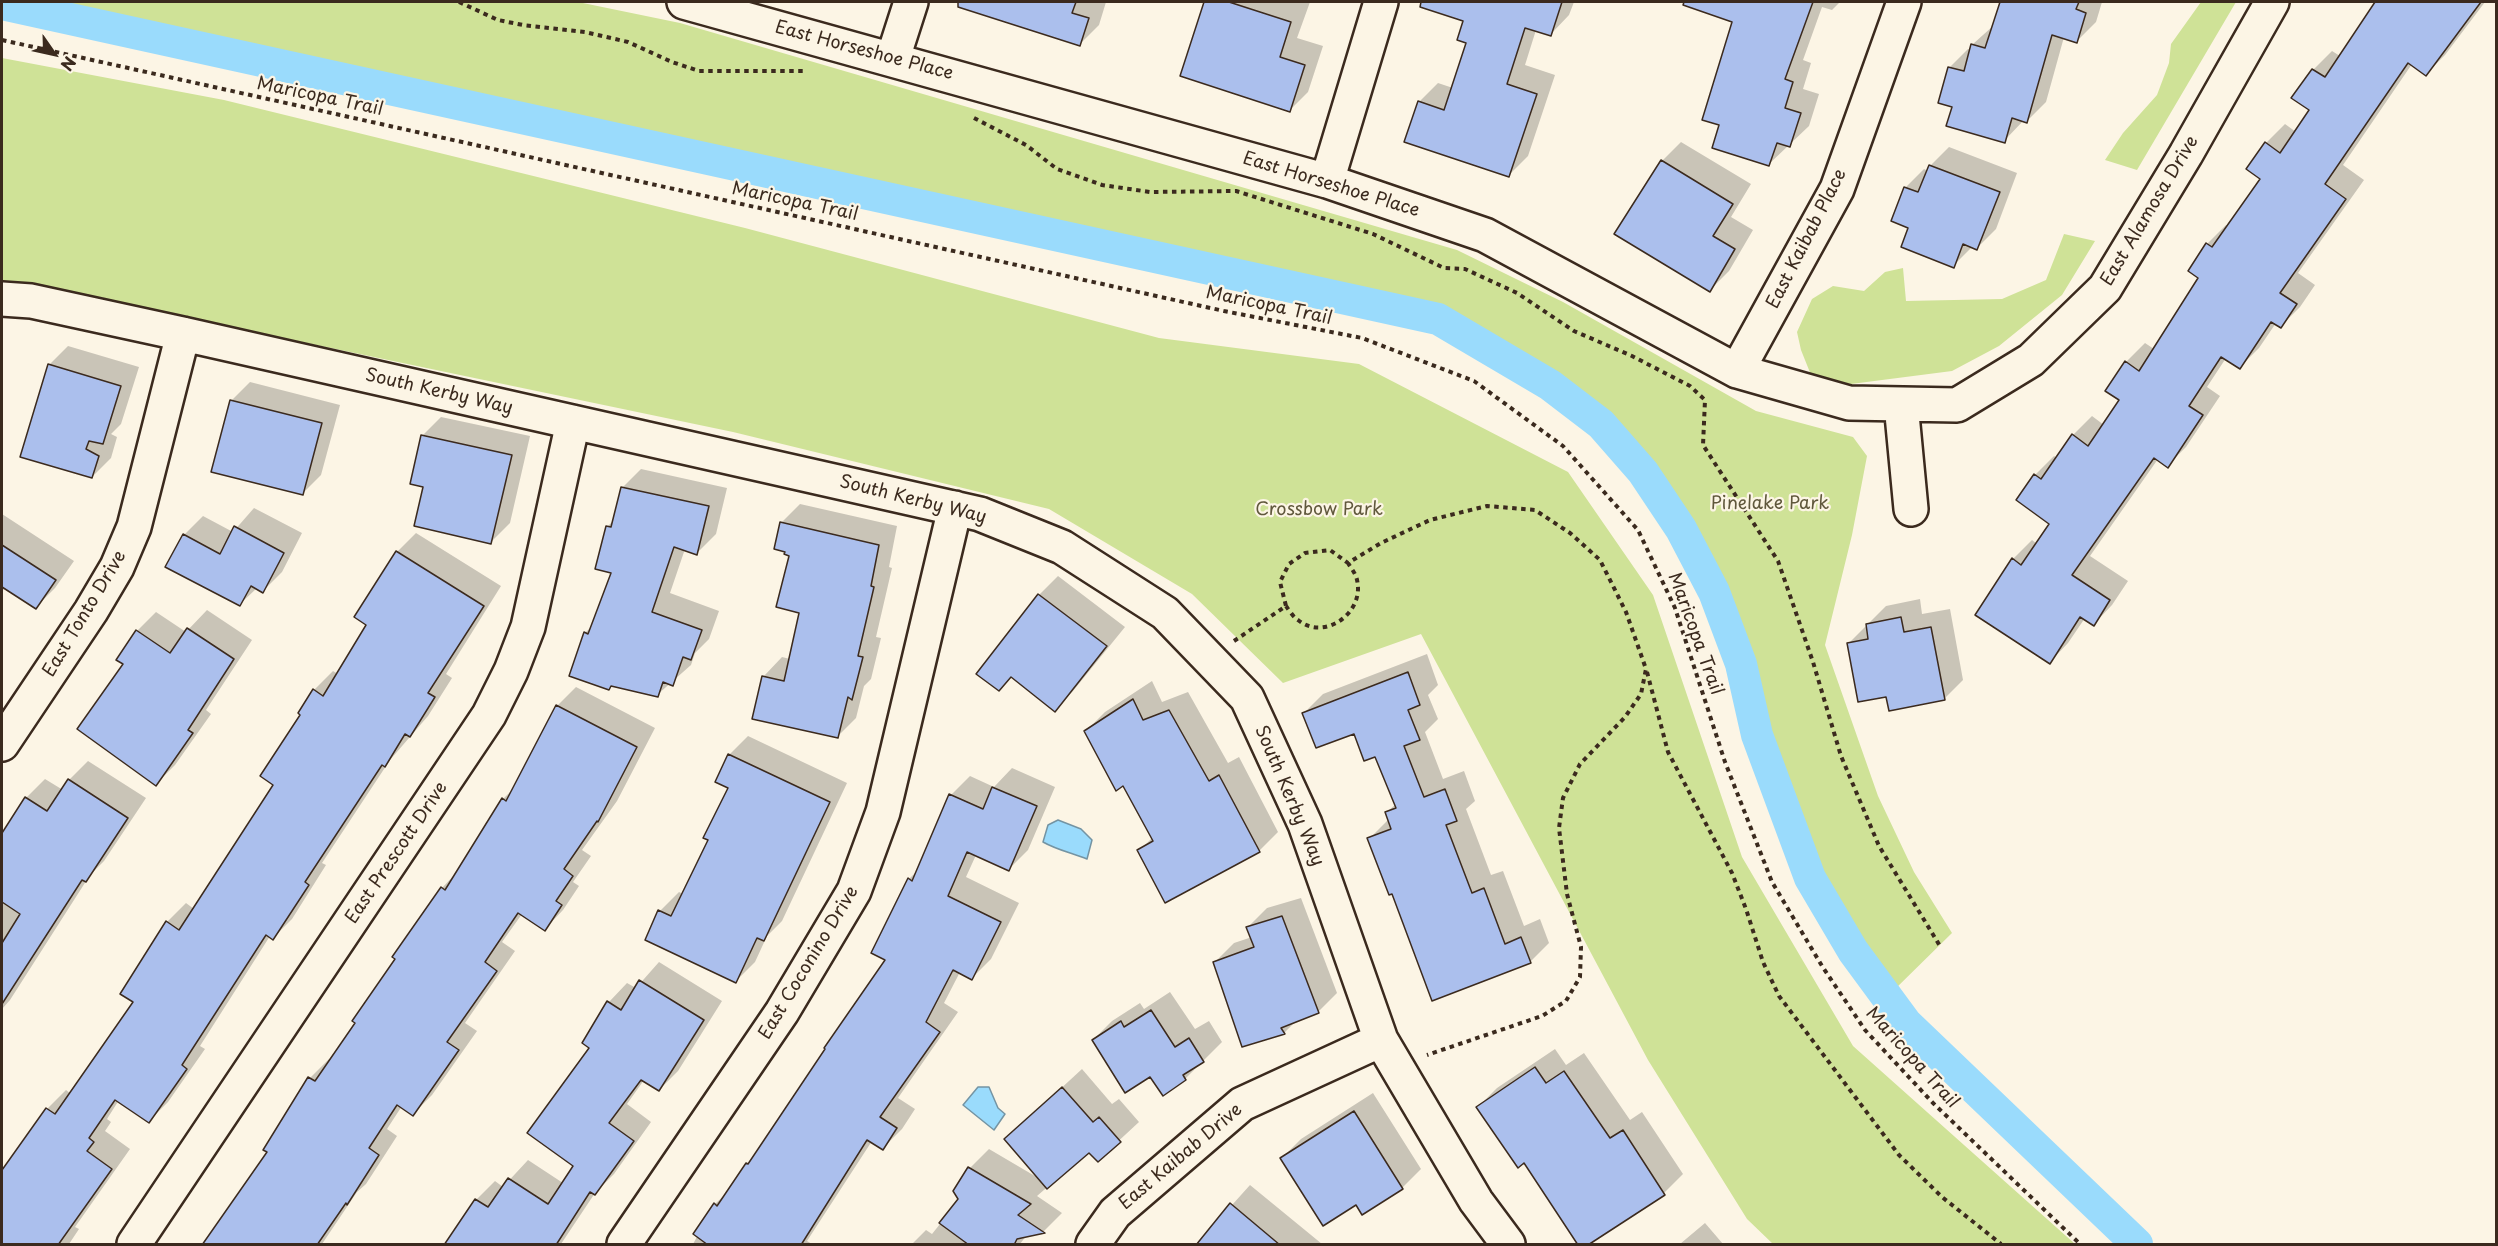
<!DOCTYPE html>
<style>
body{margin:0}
#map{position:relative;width:2498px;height:1246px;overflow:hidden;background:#fcf5e5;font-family:"Playpen Sans",sans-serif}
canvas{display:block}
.frame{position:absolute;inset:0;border:3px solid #3b2a1e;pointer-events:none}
.north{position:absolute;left:24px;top:24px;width:60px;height:60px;-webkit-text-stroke:4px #fcf5e5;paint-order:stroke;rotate:124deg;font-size:16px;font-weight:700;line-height:24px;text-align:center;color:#3b2a1e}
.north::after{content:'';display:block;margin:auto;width:21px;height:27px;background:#3b2a1e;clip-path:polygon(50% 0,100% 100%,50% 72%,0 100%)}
</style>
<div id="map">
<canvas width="2498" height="1246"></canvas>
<div class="frame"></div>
<div class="north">N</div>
</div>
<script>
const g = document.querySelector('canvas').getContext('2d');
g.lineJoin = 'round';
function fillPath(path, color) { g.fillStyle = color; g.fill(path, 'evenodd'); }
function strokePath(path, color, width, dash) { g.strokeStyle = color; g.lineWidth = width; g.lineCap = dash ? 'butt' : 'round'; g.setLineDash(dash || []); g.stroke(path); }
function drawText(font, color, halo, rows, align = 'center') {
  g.font = font + ' "Playpen Sans",sans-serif'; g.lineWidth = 4.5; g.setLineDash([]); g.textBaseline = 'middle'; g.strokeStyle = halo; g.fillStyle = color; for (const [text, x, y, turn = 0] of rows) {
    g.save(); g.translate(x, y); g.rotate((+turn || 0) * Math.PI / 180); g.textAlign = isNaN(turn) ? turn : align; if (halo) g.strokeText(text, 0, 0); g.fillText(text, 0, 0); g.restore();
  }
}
fillPath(new Path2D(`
 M24 2H578L680 23 1457 250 1563 302 1756 411 1853 437 1867 456 1852 535 1825 645 1878 796 1914 872 1952 933 1890 994 1849 936 1816 876 1776 767 1738 635 1712 576 1683 522 1626 442 1593 411 1557 383 1502 348 1445 319 1339 291 527 110 339 72 238 47Z
 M2201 2H2236L2137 170 2105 160 2123 133 2157 95 2169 63 2171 44Z
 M2 58 224 100 745 228 1159 338 1359 364 1568 472 1653 595 1742 857 1853 1046 2075 1244H1773L1747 1219 1648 1060 1421 634 1283 683 1192 594 1049 509 733 432 77 295 2 290Z
 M2064 234 2095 241 2062 295 1999 346 1952 371 1851 384 1811 375 1801 350 1797 332 1812 299 1833 286 1864 291 1885 272 1903 268 1906 301 2002 299 2046 280Z`), '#cfe297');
const water = new Path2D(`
 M1058 820 1081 829 1092 840 1087 859C1072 853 1057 850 1043 842L1048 825Z
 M978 1087H989L998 1108 1005 1114 994 1130 963 1105Z`);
fillPath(water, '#9adbfc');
strokePath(water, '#7494a3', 1.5);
fillPath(new Path2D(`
 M996 2H1106L1099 25 1080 44 991 16Z
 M1206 2H1310L1297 38 1323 46 1308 92 1289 111 1182 75Z
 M1451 2H1574L1569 15 1551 34 1536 30 1525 65 1555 75 1528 156 1509 175 1419 102 1438 83 1453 88 1468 42 1465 20 1447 14Z
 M1725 2H1840L1832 10 1822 7 1803 60 1811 63 1803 89 1819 94 1809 126 1769 164 1721 124 1733 21 1720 16Z
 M2001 2H2102L2096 22 2077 41 2064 37 2046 102 2027 121 2024 120 2004 141 1954 106 1949 68 1968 49 1971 50 1973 44 1993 26Z
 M2377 2H2485L2445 55 2426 74 2412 64 2343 165 2364 180 2298 273 2315 285 2300 307 2281 326 2276 323 2259 348 2240 367 2226 358 2207 387 2220 396 2186 447 2167 466 2158 459 2090 556 2128 581 2112 605 2094 624 2085 618 2068 643 2050 662 2013 559 2032 540 2037 544 2051 523 2018 500 2035 475 2054 456 2057 458 2073 435 2092 416 2104 425 2121 399 2126 362 2145 343 2154 349 2201 277 2207 244 2226 225 2228 227 2262 178 2248 169 2266 143 2285 124 2296 132 2311 110 2313 70 2332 51 2340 56Z
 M1681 142 1751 184 1731 217 1753 230 1729 271 1710 290 1662 161Z
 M1949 147 2017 173 1996 229 1977 248 1973 246 1953 266 1910 227 1905 188 1924 169 1928 171 1930 166Z
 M68 346 139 367 121 424 111 434 117 437 111 458 92 477 49 365Z
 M250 382 340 405 321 475 302 494 231 401Z
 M441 417 530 436 510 523 491 542 425 486 422 436Z
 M641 469 727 488 716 534 697 553 685 549 670 593 719 611 709 639 695 653 691 665 657 695 612 685 609 688 585 633 592 626 613 571 607 527 615 519 622 488Z
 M800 504 897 526 889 567 892 568 876 637 881 638 871 679 864 686 856 718 837 737 764 676 782 657 790 659 801 612 791 555 781 523Z
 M254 508 302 533 282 572 263 591 257 588 240 604 184 535 203 516 233 532Z
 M2 514 74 561 55 588 36 607 5 587 2 592Z
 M416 533 501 586 446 674 452 678 428 716 390 760 322 863 326 865 292 919 273 938 270 936 200 1046 205 1049 168 1102 149 1121 119 1100 107 1119 111 1122 105 1131 130 1149 75 1227 79 1229 69 1244H2V1179L47 1109 66 1090 71 1094 135 1002 167 922 186 903 194 909 275 784 314 690 333 671 338 674 368 625 356 617 397 552Z
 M1058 576 1125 627 1073 691 1055 710 1012 676 1039 595Z
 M1920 599 1922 614 1950 609 1963 680 1944 699 1887 695 1849 643 1886 606Z
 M207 610 252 640 206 710 211 714 175 765 156 784 125 663 119 659 137 631 156 612 186 632Z
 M1427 654 1438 685 1428 695 1438 719 1425 732 1443 779 1464 771 1475 801 1466 809 1491 875 1503 871 1524 926 1540 919 1549 943 1530 962 1393 892 1369 839 1389 819 1387 812 1396 804 1376 755 1355 732 1304 713 1323 694Z
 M1152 681 1162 702 1188 692 1228 763 1239 757 1278 832 1259 851H1139L1153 837 1124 783 1086 731 1105 712Z
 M576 687 655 728 617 801 582 850 591 856 573 882 579 886 563 910 545 929 522 914 502 942 515 951 465 1023 477 1031 432 1095 413 1114 402 1106 387 1129 397 1136 366 1184 357 1192 322 1244H208L269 1152 265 1149 310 1078 329 1059 331 1061 397 959 394 957 442 888 458 871 503 799 514 788 557 706Z
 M748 736 847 783 782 921 767 936 755 962 736 981 660 911 679 892 683 894 710 840 730 787 729 755Z
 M88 761 146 798 104 861 90 875 10 1000 2 1009V845L11 831 6 828 26 798 45 779 63 790 69 780Z
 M1012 768 1055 787 1028 850 1009 869 976 855 966 877 1019 903 991 959 972 978 960 972 944 1003 958 1012 898 1098 915 1109 902 1129 883 1148 872 1141 807 1241 812 1244H693L715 1204 730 1190 756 1155 887 960 909 879 918 870 951 795 970 776 994 787Z
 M1301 898 1337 993 1318 1012 1297 1020 1284 1033 1215 962 1234 943 1252 937 1248 927 1267 908Z
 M659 962 722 1001 678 1071 659 1090 644 1080 627 1104 651 1122 614 1174 595 1193 561 1244H454L476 1200 495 1181 503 1187 528 1160 563 1183 575 1165 591 1047 584 1043 609 1002 627 983 636 988Z
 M1170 992 1195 1029 1209 1021 1222 1042 1185 1079 1151 1075 1093 1040 1112 1021 1140 1003 1144 1009Z
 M1555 1049 1566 1065 1584 1053 1630 1120 1642 1112 1683 1174 1664 1193 1525 1161 1478 1107 1497 1088Z
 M1082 1069 1112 1104 1119 1099 1139 1122 1098 1160 1089 1151 1037 1196 1062 1213 1044 1231 1026 1236 1020 1244H912L926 1230 932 1234 960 1199 970 1168 989 1149 1040 1179 1006 1139Z
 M1373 1093 1421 1169 1402 1188 1357 1203 1282 1158 1301 1139Z
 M1250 1185 1322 1244H1197Z
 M1705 1223 1723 1244H1680Z`), '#0003');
strokePath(new Path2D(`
 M2 4 1438 319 1550 385 1601 424 1643 472 1681 529 1714 592 1741 664 1757 735 1810 878 1853 951 1906 1023 2137 1244`), '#9adbfc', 32);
const building = new Path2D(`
 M958 2H1076L1072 13 1089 18 1080 46 958 7Z
 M1204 2H1229L1291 22 1280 57 1305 65 1290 112 1180 76Z
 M1421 2H1562L1551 36 1525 28 1507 84 1537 94 1509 177 1404 142 1418 101 1444 110 1466 43 1457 40 1463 21 1420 7Z
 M1684 2H1813L1785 79 1793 82 1785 108 1801 113 1790 147 1777 143 1769 166 1712 148 1719 125 1702 120 1732 22 1683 5Z
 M2000 2H2079L2076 9 2086 13 2077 43 2052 35 2027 123 2012 118 2005 143 1946 126 1952 107 1938 103 1948 67 1964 71 1971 44 1985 48Z
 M2375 2H2481L2426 76 2408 63 2325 184 2346 199 2280 293 2297 304 2281 328 2271 322 2240 369 2221 357 2189 406 2203 415 2168 468 2154 458 2072 575 2110 600 2094 626 2080 617 2050 664 1975 615 2012 558 2021 565 2049 524 2016 500 2034 474 2041 479 2072 434 2088 446 2119 400 2105 391 2125 361 2139 371 2198 278 2188 271 2206 243 2212 247 2260 179 2246 169 2265 142 2280 153 2309 110 2291 98 2312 69 2325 77Z
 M1661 160 1733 204 1713 236 1735 249 1710 292 1614 234Z
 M1929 165 2000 192 1977 250 1963 244 1954 268 1901 247 1908 228 1891 221 1904 187 1918 192Z
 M48 364 121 386 103 444 89 441 86 449 99 456 92 478 20 457Z
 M230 400 322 423 303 495 211 472Z
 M421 435 512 455 491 544 414 526 423 487 410 484Z
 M621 487 709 506 697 555 674 547 652 612 702 630 691 660 683 657 673 686 663 682 658 697 611 686 609 690 569 676 584 632 588 634 611 573 595 569 606 526 611 527Z
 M780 522 879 545 871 586 874 587 858 656 863 657 852 700 848 697 838 738 752 719 762 676 784 681 799 613 776 607 789 556 784 554 785 552 774 549Z
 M234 526 284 553 263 593 251 586 240 606 165 567 183 534 220 554Z
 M2 545 56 580 36 609 2 587Z
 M396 551 484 606 428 693 435 697 410 737 405 734 385 767 382 765 305 882 309 885 273 940 266 935 182 1065 187 1069 149 1123 115 1100 89 1138 94 1142 87 1151 112 1169 58 1245H2V1170L46 1108 55 1114 133 1002 120 994 166 921 179 930 273 785 260 776 300 715 298 713 313 689 323 696 366 625 354 617Z
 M1038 594 1107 646 1055 712 1011 677 999 691 976 674Z
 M1901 617 1904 632 1931 627 1945 700 1889 711 1886 697 1858 702 1847 643 1868 639 1866 624Z
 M187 628 234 659 188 730 193 733 156 786 77 729 123 664 116 660 136 630 170 653Z
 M1408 672 1420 705 1408 710 1420 740 1404 746 1424 797 1445 789 1457 821 1446 825 1472 893 1484 888 1505 944 1521 937 1531 963 1432 1001 1392 894 1389 895 1367 838 1391 829 1385 812 1396 808 1375 757 1364 761 1354 734 1316 748 1302 713Z
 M1133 699 1143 720 1169 710 1209 781 1219 775 1260 852 1165 903 1137 850 1153 841 1123 786 1116 791 1084 731Z
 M556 705 637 747 598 822 597 821 564 869 573 876 556 901 562 905 545 931 518 913 485 962 497 971 447 1042 459 1050 413 1116 397 1105 369 1148 379 1155 347 1205 346 1203 317 1245H202L267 1152 263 1150 308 1077 315 1081 355 1023 352 1021 395 959 392 957 441 887 445 890 502 798 506 801Z
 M728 754 830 802 764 941 757 938 736 983 645 940 658 910 671 916 708 840 703 838 728 788 715 782Z
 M68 779 128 818 86 882 82 880 2 1004V943L20 914 2 902V833L25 797 47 811Z
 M992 787 1037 806 1009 871 967 852 948 896 1001 922 972 980 953 970 926 1022 940 1032 880 1117 897 1128 883 1150 867 1140 801 1245H708L693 1234 714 1203 717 1206 746 1163 748 1164 825 1049 824 1048 885 960 871 953 908 878 912 881 949 794 983 809Z
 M1282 916 1319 1013 1281 1028 1285 1034 1242 1047 1213 962 1254 947 1246 927Z
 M639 980 704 1020 659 1091 641 1080 609 1123 634 1141 595 1195 590 1192 556 1245H444L475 1199 488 1207 508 1178 548 1204 573 1166 527 1133 589 1048 582 1043 607 1001 621 1010Z
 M1151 1010 1175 1047 1189 1038 1204 1062 1183 1075 1186 1080 1163 1096 1150 1077 1125 1093 1092 1040 1121 1021 1124 1027Z
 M1535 1067 1546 1083 1564 1071 1610 1138 1623 1130 1665 1195 1588 1245H1578L1524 1163 1518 1168 1476 1107Z
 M1062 1087 1093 1122 1099 1117 1121 1142 1098 1162 1089 1153 1047 1189 1004 1139Z
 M1354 1111 1403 1189 1362 1215 1356 1205 1323 1226 1280 1158Z
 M968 1167 1031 1204 1018 1215 1045 1233 1017 1239 1014 1245H969L939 1223 958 1199 953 1191Z
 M1230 1203 1280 1245H1196Z`);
fillPath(building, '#abbfed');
strokePath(building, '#3b2a1e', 1.5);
const minor = new Path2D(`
 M684 2 1327 181 1485 235 1737 371 1849 403 1957 405 2031 360 2105 288 2186 154 2272 2
 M893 58 911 2
 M1327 181 1381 2
 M2 299 31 301 183 334 980 514 1062 547 1165 613 1247 698 1305 824 1381 1040 1476 1201 1508 1244
 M1737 371 1837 189 1904 2
 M1901 404 1911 509
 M2 744 91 611 117 567 134 527 183 334
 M134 1244 489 715 511 671 528 627 573 422
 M624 1244 782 1012 854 891 883 812 955 508
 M1093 1244 1115 1213 1242 1104 1381 1040`);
strokePath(minor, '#3b2a1e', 38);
strokePath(new Path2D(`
 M459 2 498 20 523 25 585 32 628 42 672 62 699 71H806
 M2 40 1224 311 1362 338 1474 381 1563 446 1638 530 1675 608 1725 762 1772 882 1822 966 1865 1030 1933 1103 2080 1244
 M974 118 1026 145 1057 169 1102 185 1150 192 1236 191 1373 234 1444 268 1465 269 1517 293 1574 331 1632 356 1690 386 1705 400 1703 445 1778 561 1813 662 1841 756 1879 846 1940 946
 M1286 606C1289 610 1293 617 1298 620 1325 642 1365 612 1357 580 1356 574 1351 568 1348 563
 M1234 641 1286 606 1280 582 1289 564 1305 553 1330 550 1348 563 1381 543 1430 520 1487 506 1535 510 1570 533 1600 560 1626 612 1646 669 1641 694 1625 717 1580 764 1563 798 1559 828 1567 894 1581 947 1580 977 1566 1001 1542 1016 1427 1055
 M1647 672 1668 752 1732 873 1746 909 1763 962 1779 996 1899 1155 1942 1197 2001 1244`), '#3b2a1e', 4, [4.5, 4.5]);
strokePath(minor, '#fcf5e5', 33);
drawText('18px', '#3b2a1e', '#fcf5e5', [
 ["East Horseshoe Place",864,51,15],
 ["Maricopa Trail",320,97,12],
 ["East Horseshoe Place",1331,185,17],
 ["Maricopa Trail",795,202,12],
 ["East Alamosa Drive",2150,211,-59],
 ["East Kaibab Place",1807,239,-63],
 ["Maricopa Trail",1269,306,12],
 ["South Kerby Way",439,392,13],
 ["South Kerby Way",913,500,14],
 ["East Tonto Drive",85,614,-59],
 ["Maricopa Trail",1695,634,70],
 ["South Kerby Way",1289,796,67],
 ["East Prescott Drive",397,853,-56],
 ["East Coconino Drive",809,963,-59],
 ["Maricopa Trail",1912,1058,48],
 ["East Kaibab Drive",1181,1157,-40]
]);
drawText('18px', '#60583c', '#fcf5e5', [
 ["Pinelake Park",1770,504],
 ["Crossbow Park",1319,510]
]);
</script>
